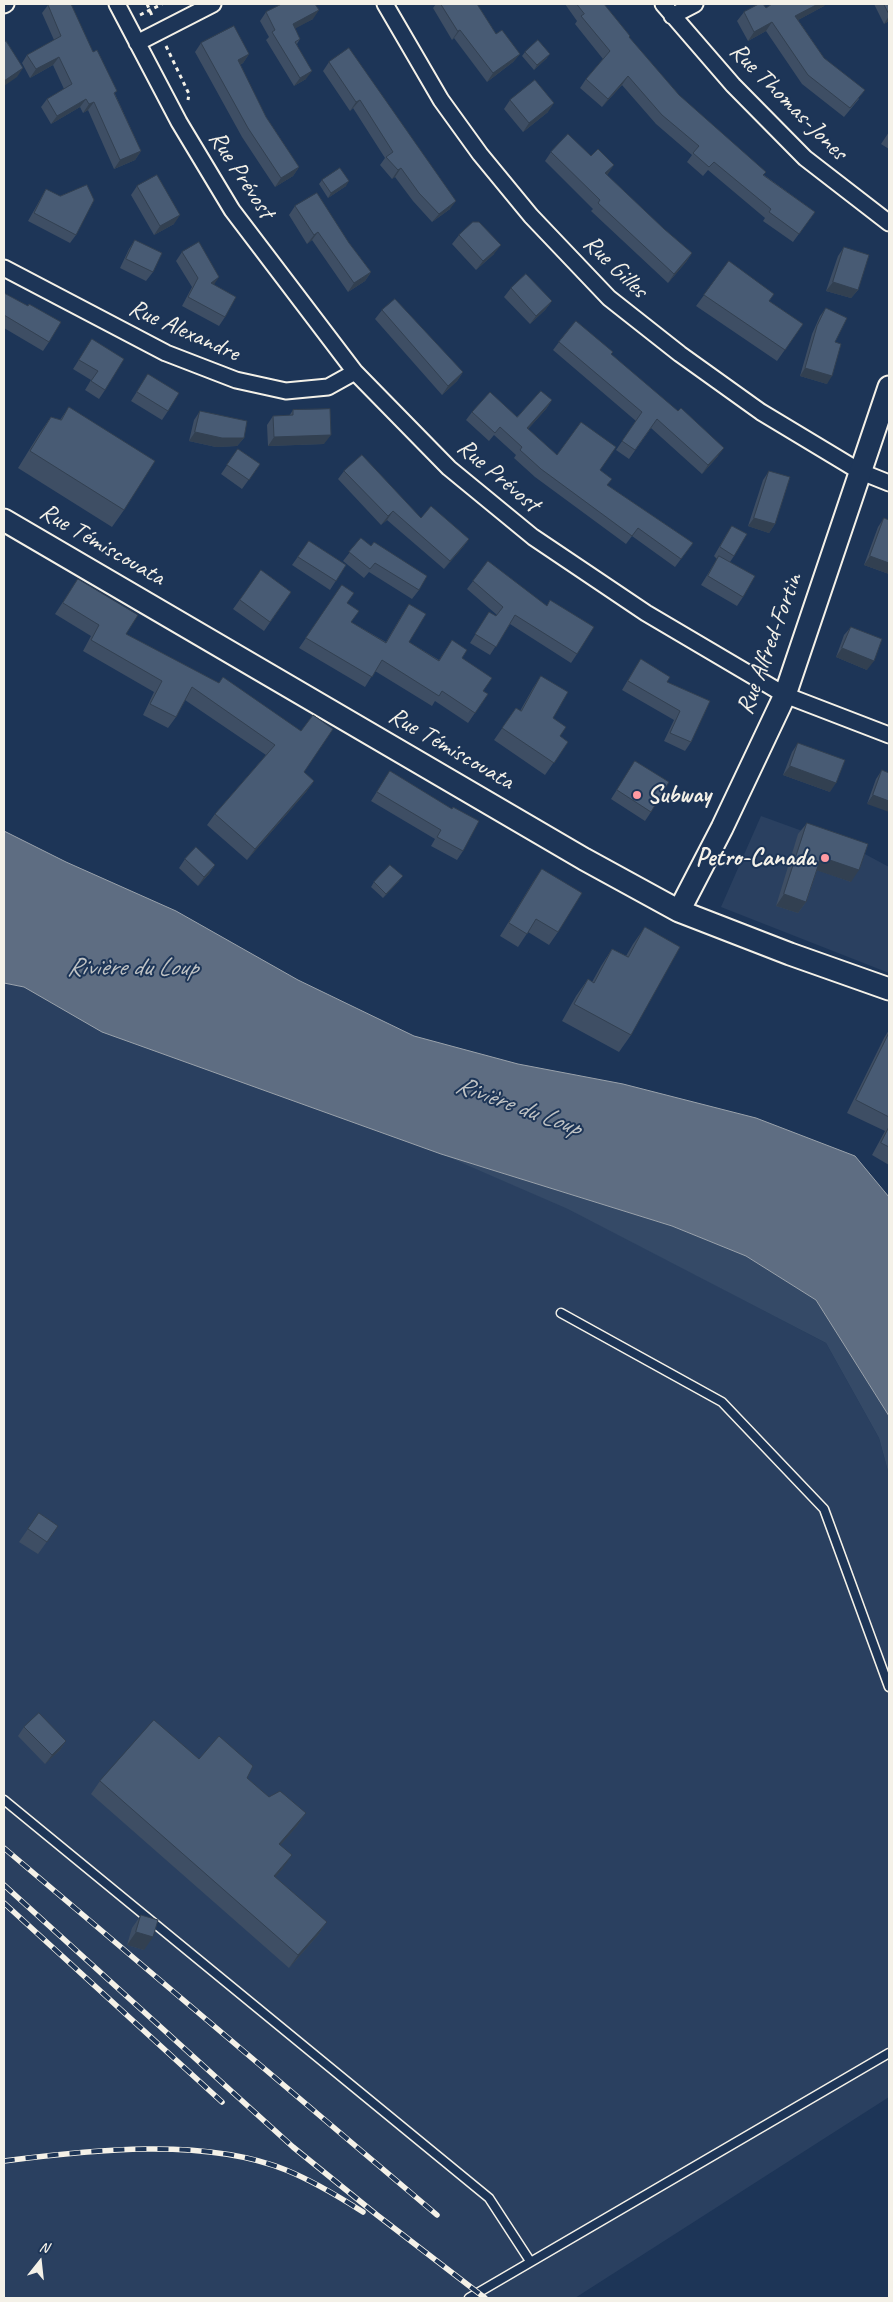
<!DOCTYPE html>
<meta charset="utf-8">
<style>
body{margin:0}
#map{position:relative;width:893px;height:2302px;overflow:hidden;background:#1d3557;font-family:Caveat,sans-serif}
canvas{display:block}
.frame{position:absolute;inset:0;border:5px solid #f4f1e8;pointer-events:none}
.north{position:absolute;left:15px;top:2237px;width:50px;height:50px;-webkit-text-stroke:4px #1d3557;paint-order:stroke;rotate:16deg;font-size:14px;font-weight:700;line-height:20px;text-align:center;color:#f4f1e8}
.north::after{content:'';display:block;margin:auto;width:18px;height:22px;background:#f4f1e8;clip-path:polygon(50% 0,100% 100%,50% 72%,0 100%)}
</style>
<div id="map">
<canvas width="893" height="2302"></canvas>
<div class="frame"></div>
<div class="north">N</div>
</div>
<script>
const g = document.querySelector('canvas').getContext('2d');
g.lineJoin = 'round';
function fillPath(path, color) { g.fillStyle = color; g.fill(path, 'evenodd'); }
function strokePath(path, color, width, dash) { g.strokeStyle = color; g.lineWidth = width; g.lineCap = dash ? 'butt' : 'round'; g.setLineDash(dash || []); g.stroke(path); }
function drawText(font, color, halo, rows, align = 'center') {
  g.font = font + ' Caveat,sans-serif'; g.lineWidth = 4; g.setLineDash([]); g.textBaseline = 'middle'; g.strokeStyle = halo; g.fillStyle = color; for (const [text, x, y, turn = 0] of rows) {
    g.save(); g.translate(x, y); g.rotate((+turn || 0) * Math.PI / 180); g.textAlign = isNaN(turn) ? turn : align; if (halo) g.strokeText(text, 0, 0); g.fillText(text, 0, 0); g.restore();
  }
}
fillPath(new Path2D(`
 M761 816 863 853 889 867V973L721 907Z
 M4 983 24 987 103 1032 441 1154 568 1208 826 1343 879 1438 889 1475V2097L575 2298H4Z`), '#2a4060');
fillPath(new Path2D(`
 M441 1154 672 1226 746 1256 816 1300 889 1416V1475L879 1438 826 1343 568 1209Z`), '#354a67');
const water = new Path2D(`
 M4 831 66 862 176 911 298 980 414 1036 518 1064 623 1084 756 1118 855 1156 889 1197V1416L816 1300 746 1256 672 1226 441 1154 102 1032 24 987 4 983Z`);
fillPath(water, '#5e6d82');
strokePath(water, '#9aa2ab', 1);
const lane = new Path2D(`
 M561 1313 722 1402 824 1509 889 1687
 M4 1800 489 2198 530 2261
 M469 2298 889 2053`);
const street = new Path2D(`
 M117 4 179 122 232 210 355 372 449 468 533 537 646 613 785 695 889 735
 M385 4 441 100 480 154 531 216 609 298 680 354 761 412 859 471 889 483
 M663 4 733 85 805 158 889 223
 M4 5 6 4
 M672 16 695 4
 M137 43 213 4
 M4 268 166 353 236 380 286 391 328 387 355 372`);
const secondary = new Path2D(`
 M4 520 584 859 679 911 790 954 889 989
 M679 911 722 828 785 695 889 387`);
strokePath(lane, '#f4f1e8', 11);
strokePath(street, '#f4f1e8', 19);
strokePath(secondary, '#f4f1e8', 25);
strokePath(new Path2D(`
 M147 4 153 18
 M140 15 162 4
 M166 46 189 94 188 100`), '#f4f1e8', 3, [4, 4]);
strokePath(lane, '#1d3557', 8);
strokePath(street, '#1d3557', 15);
strokePath(secondary, '#1d3557', 21);
const rail = new Path2D(`
 M4 1848 437 2215
 M4 1885 293 2147 377 2215 485 2298
 M4 1903 222 2102
 M4 2161C89 2150 205 2137 286 2170 313 2181 338 2196 363 2212`);
strokePath(rail, '#f4f1e8', 5.5);
strokePath(rail, '#1d3557', 4, [11]);
fillPath(new Path2D(`
 M436 4H477L496 34 520 54 513 62 487 82 454 38 452 40 433 8Z
 M565 4H604L629 38 679 95 764 175 815 212 793 242 763 221 765 218 708 170 703 176 687 162 692 155 656 124 622 85 602 107 580 88 586 79 603 59 575 24 577 21Z
 M772 4H825L824 6 798 20 824 58 859 99 844 117 802 84 766 31 748 41 737 21 744 12 766 8Z
 M874 4H889V21L884 24Z
 M48 5 93 52 115 94 141 151 135 160 114 169 88 110 83 113 80 107 51 124 41 107 47 99 64 89 53 65 30 78 22 63 27 55 54 40 42 13Z
 M266 12 313 19 295 28 300 39 297 44 306 79 294 86 266 40 269 37 260 21Z
 M201 43 249 54 243 63 240 65 266 117 299 167 293 176 275 187 242 137 195 52Z
 M525 52 547 58 534 70 522 56Z
 M329 62 450 209 432 222 413 201 395 177 392 179 380 165 385 158 353 108 350 111 323 71Z
 M510 100 548 112 523 132 504 109Z
 M889 132V149L881 144Z
 M551 152 608 174 606 175 664 229 692 253 686 262 668 283 591 211 593 209 545 161Z
 M322 180 346 186 328 198 319 184Z
 M137 186 174 224 154 235 131 195Z
 M46 189 76 235 70 243 28 221 41 198Z
 M295 206 349 243 371 272 365 281 348 292 312 240 307 244 289 215Z
 M459 235 494 254 476 270 452 244Z
 M135 240 153 272 146 281 120 268 129 249Z
 M844 247 858 290 851 298 826 291 838 256Z
 M182 252 214 284 225 317 219 326 182 306 192 287 176 261Z
 M729 261 769 301 803 324 777 361 696 306Z
 M511 288 552 301 545 310 530 324 504 297Z
 M4 293 27 306 49 342 43 351 4 328Z
 M826 308 835 342 827 384 800 376 812 334 820 316Z
 M382 310 463 372 457 381 442 395 375 319Z
 M92 339 105 390 99 399 85 390 91 380 73 369Z
 M559 342 612 355 718 456 702 474 651 428 629 459 616 450 636 421 553 350Z
 M148 374 168 411 162 420 131 401Z
 M552 400 546 409 528 429 557 455 600 470 607 485 693 543 675 567 632 536 626 544 535 477 514 458 516 455 494 435 489 441 466 420 472 412 517 417Z
 M69 407 124 510 112 527 18 468 39 434 51 417 60 420Z
 M293 410 324 444 268 446 267 425 273 416H289Z
 M200 411 244 438 237 446 216 447 189 441 194 420Z
 M238 449 260 464 242 489 221 474Z
 M344 471 421 518 469 539 463 547 444 569 387 520 381 525 338 479Z
 M769 471 775 524 769 533 748 526 763 480Z
 M884 518 889 520V574L864 565 878 527Z
 M732 526 734 556 730 562 743 597 737 606 701 585 717 559 714 556 726 535Z
 M361 538 419 590 412 599 369 572 364 578 343 561Z
 M309 541 346 565 330 590 292 565Z
 M261 570 291 592 264 631 233 609Z
 M78 579 126 634 219 683 304 772 314 781 306 792 247 860 207 825 215 814 266 755 185 700 176 717 168 728 143 715 154 692 83 651 91 636 55 614Z
 M473 581 577 654 571 663 510 624 490 655 470 643 489 612 496 616 497 615 467 589Z
 M342 585 347 603 351 622 386 642 402 615 409 604V642L439 660 452 640 462 658 483 691 488 694 468 723 435 701 432 706 375 671 365 687 299 648Z
 M851 627 867 670 836 657 844 635Z
 M641 659 667 682 710 701 691 742 685 751 664 741 674 720 622 690 635 668Z
 M541 676 553 718 560 736 568 742 545 775 494 740 516 708 520 711 533 688Z
 M798 743 830 792 783 775 792 752Z
 M635 761 651 812 645 821 611 799Z
 M882 770 889 773 867 804 876 779Z
 M390 771 452 809 463 851 457 860 431 846 435 839 371 801Z
 M807 823 851 882 817 870 806 902 798 913 776 906 798 834Z
 M185 859 215 865 209 874 198 886 179 868Z
 M542 869 558 932 549 945 528 932 518 947 500 936 533 882Z
 M399 881 383 898 371 887 374 882Z
 M645 927 631 1035 619 1052 562 1021 576 996 588 979 592 982 601 966 612 949 626 956 633 944Z
 M889 1030V1165L872 1155 885 1131 847 1113 884 1038Z
 M39 1513 58 1526 38 1554 19 1542Z
 M24 1727 66 1741 60 1750 45 1764 18 1736Z
 M199 1759 247 1778 269 1797 306 1813 297 1826 280 1845 283 1868 275 1877 327 1922 318 1935 289 1968 91 1794 100 1781Z
 M141 1915 144 1950 127 1945 132 1928Z`), '#3e4e64');
fillPath(new Path2D(`
 M818 4H825L824 6 789 25 795 16Z
 M319 10 313 19 287 33 293 24Z
 M889 16V21L884 24Z
 M772 22 766 31 748 41 754 32Z
 M460 30 454 38 452 40 458 31Z
 M249 54 243 63 232 69 238 60Z
 M520 54 513 62 487 82 493 73Z
 M550 54 547 58 534 70 537 65Z
 M59 57 53 65 30 78 36 69Z
 M23 68 17 77 4 86V81Z
 M312 71 306 79 294 86 300 78Z
 M628 76 622 85 602 107 608 99Z
 M86 99 80 107 51 124 57 116Z
 M360 100 353 108 350 111 356 102Z
 M94 102 88 110 83 113 89 104Z
 M554 103 548 112 523 132 529 123Z
 M141 151 135 160 114 169 120 160Z
 M614 165 608 174 599 182 605 173Z
 M299 167 293 176 275 187 281 178Z
 M401 168 395 177 392 179 398 170Z
 M349 181 346 186 328 198 331 193Z
 M456 201 450 209 432 222 439 214Z
 M180 215 174 224 154 235 160 226Z
 M318 232 312 240 307 244 314 235Z
 M501 245 494 254 476 270 483 261Z
 M692 253 686 262 668 283 674 274Z
 M371 272 365 281 348 292 354 283Z
 M219 277 213 286 211 283Z
 M833 282 858 290 851 298 826 291Z
 M552 301 545 310 530 324 536 316Z
 M805 368 832 376 827 384 800 376Z
 M463 372 457 381 442 395 448 386Z
 M552 400 546 409 521 437 527 428Z
 M195 432 244 438 237 446 216 447 189 441Z
 M331 435 324 444 268 446 274 437Z
 M724 448 718 456 702 474 708 465Z
 M393 511 387 520 381 525 388 516Z
 M754 518 775 524 769 533 748 526Z
 M469 539 463 547 444 569 450 561Z
 M870 556 889 563V574L864 565Z
 M842 648 874 661 867 670 836 657Z
 M790 766 836 783 830 792 783 775Z
 M314 781 306 792 247 860 255 849Z
 M873 795 889 801V812L867 804Z
 M821 857 859 870 851 882 813 869Z
 M215 865 209 874 198 886 204 877Z
 M403 876 399 881 383 898 386 894Z
 M784 894 806 902 798 913 776 906Z
 M66 1741 60 1750 45 1764 52 1755Z
 M306 1813 297 1826 270 1857 279 1844Z
 M292 1855 283 1868 265 1889 274 1876Z
 M327 1922 318 1935 289 1968 298 1955Z
 M136 1932 153 1937 144 1950 127 1945Z`), '#324051');
const building = new Path2D(`
 M54 4H71L93 52 97 50 117 91 114 93 141 151 120 160 94 102 89 104 86 99 57 116 47 99 72 84 59 57 36 69 27 55 61 36 48 5Z
 M282 4H315L319 10 293 24 300 39 295 42 312 71 300 78 272 32 275 30 266 12Z
 M441 4H477L496 34 502 30 520 54 493 73 460 30 458 31Z
 M577 4H604L630 36 629 37 679 95 766 172 763 175 815 212 799 234 769 212 771 209 714 162 709 167 693 153 699 146 662 115 628 76 608 99 586 79 610 51 581 16 584 14Z
 M759 4H763L766 8 772 4H818L795 16 824 58 865 90 850 108 808 75 772 22 754 32 744 12Z
 M884 4H889V14Z
 M234 26 249 54 238 60 266 117 299 167 281 178 248 128 201 43Z
 M538 40 550 54 537 65 525 52Z
 M6 41 23 68 4 81V43Z
 M349 48 456 201 439 214 419 193 401 168 398 170 386 157 393 152 360 100 356 102 329 62Z
 M535 80 554 103 529 123 510 100Z
 M568 134 591 156 598 149 614 165 605 173 664 229 692 253 674 274 598 203 600 200 551 152Z
 M340 168 349 181 331 193 322 180Z
 M157 175 180 215 160 226 137 186Z
 M87 185 94 200 76 235 34 213 46 189 60 196Z
 M317 193 349 243 371 272 354 283 318 232 314 235 295 206Z
 M473 222H479L501 245 483 261 459 235Z
 M135 240 162 253 153 272 126 259Z
 M199 242 219 277 211 283 236 297 225 317 188 297 198 278 182 252Z
 M844 247 869 255 858 290 833 282Z
 M729 261 774 294 769 301 803 324 785 350 704 295Z
 M526 274 552 301 536 316 511 288Z
 M4 293 28 306 29 304 61 322 49 342 4 315Z
 M395 299 463 372 448 386 382 310Z
 M826 308 847 318 835 342 841 344 832 376 805 368 817 326Z
 M576 321 613 352 611 354 678 411 681 408 724 448 708 465 657 419 635 450 622 441 642 412 559 342Z
 M92 339 124 359 105 390 91 381 98 371 79 360Z
 M148 374 179 393 168 411 137 392Z
 M541 391 552 400 527 428 557 455 581 422 616 447 600 470 612 479 607 485 693 543 681 559 638 528 632 536 541 469 520 450 522 447 500 427 495 433 472 412 490 392 517 417Z
 M69 407 155 461 124 510 30 451 51 417 61 420Z
 M330 409 331 435 274 437 273 416 293 415V410Z
 M200 411 247 421 244 438H222L195 432Z
 M238 449 260 464 249 480 227 465Z
 M362 455 421 518 431 506 469 539 450 561 393 511 388 516 344 471Z
 M769 471 790 477 775 524 754 518Z
 M884 518 889 520V563L870 556Z
 M732 526 747 534 734 556 720 547Z
 M361 538 371 546 374 542 427 576 419 590 375 563 370 569 349 552Z
 M309 541 346 565 336 581 298 557Z
 M719 556 755 576 743 597 708 576Z
 M488 561 547 606 550 600 594 627 577 654 515 615 496 647 475 634 489 612 496 616 503 607 473 581Z
 M261 570 291 592 270 622 240 600Z
 M78 579 138 615 126 634 219 683 223 677 301 731 313 715 333 729 304 772 314 781 255 849 215 814 275 745 192 687 176 717 150 704 162 681 91 640 99 625 63 603Z
 M342 585 354 593 347 603 359 611 351 622 386 643 409 604 426 614 409 642 439 661 452 640 467 650 462 658 492 678 483 691 488 694 475 713 442 691 439 696 382 660 372 677 306 638Z
 M851 627 882 639 874 661 842 648Z
 M641 659 670 677 667 682 710 701 691 742 670 733 680 711 628 681Z
 M541 676 568 692 553 718 566 727 560 736 568 742 554 763 502 728 516 708 521 711Z
 M798 743 845 760 836 783 790 766Z
 M635 761 669 782 651 812 617 790Z
 M882 770 889 773V801L873 795Z
 M390 771 452 809 453 807 479 821 463 851 437 837 441 830 377 792Z
 M807 823 868 844 859 870 821 857 806 902 784 894Z
 M196 847 215 865 204 877 185 859Z
 M390 865 403 876 386 894 374 882Z
 M542 869 582 893 558 932 536 919 527 934 509 923Z
 M645 927 680 947 631 1035 574 1004 588 979 594 983 612 949 628 957Z
 M889 1033V1117L856 1100Z
 M889 1127V1147L881 1143Z
 M39 1513 58 1526 47 1542 28 1529Z
 M39 1713 66 1741 52 1755 24 1727Z
 M154 1720 199 1759 219 1736 253 1766 247 1778 269 1797 280 1791 306 1813 279 1844 292 1855 274 1876 327 1922 298 1955 100 1781Z
 M141 1915 158 1920 153 1937 136 1932Z`);
fillPath(building, '#485b74');
strokePath(building, '#324051', 1);
for (const [x, y, r, color] of [
 [637,795,5,"#ff9aa2"],
 [825,858,5,"#ff9aa2"]
]) { const dot = new Path2D(); dot.arc(x, y, r, 0, 2 * Math.PI); g.fillStyle = color; g.fill(dot); strokePath(dot, '#1d3557', 2); }
drawText('25px', '#f4f1e8', '#1d3557', [
 ["Rue Thomas-Jones",788,102,45],
 ["Rue Prévost",241,175,57],
 ["Rue Gilles",615,267,44],
 ["Rue Alexandre",184,331,24],
 ["Rue Prévost",498,476,40],
 ["Rue Témiscouata",102,545,30],
 ["Rue Alfred-Fortin",770,644,-70],
 ["Rue Témiscouata",451,749,30]
]);
drawText('bold 25px', '#f4f1e8', '#1d3557', [
 ["Subway",647,795],
 ["Petro-Canada",815,858,"right"]
], 'left');
drawText('italic 26px', '#c0c3c4', '#1d3557', [
 ["Rivière du Loup",132,968],
 ["Rivière du Loup",518,1107,20]
]);
</script>
